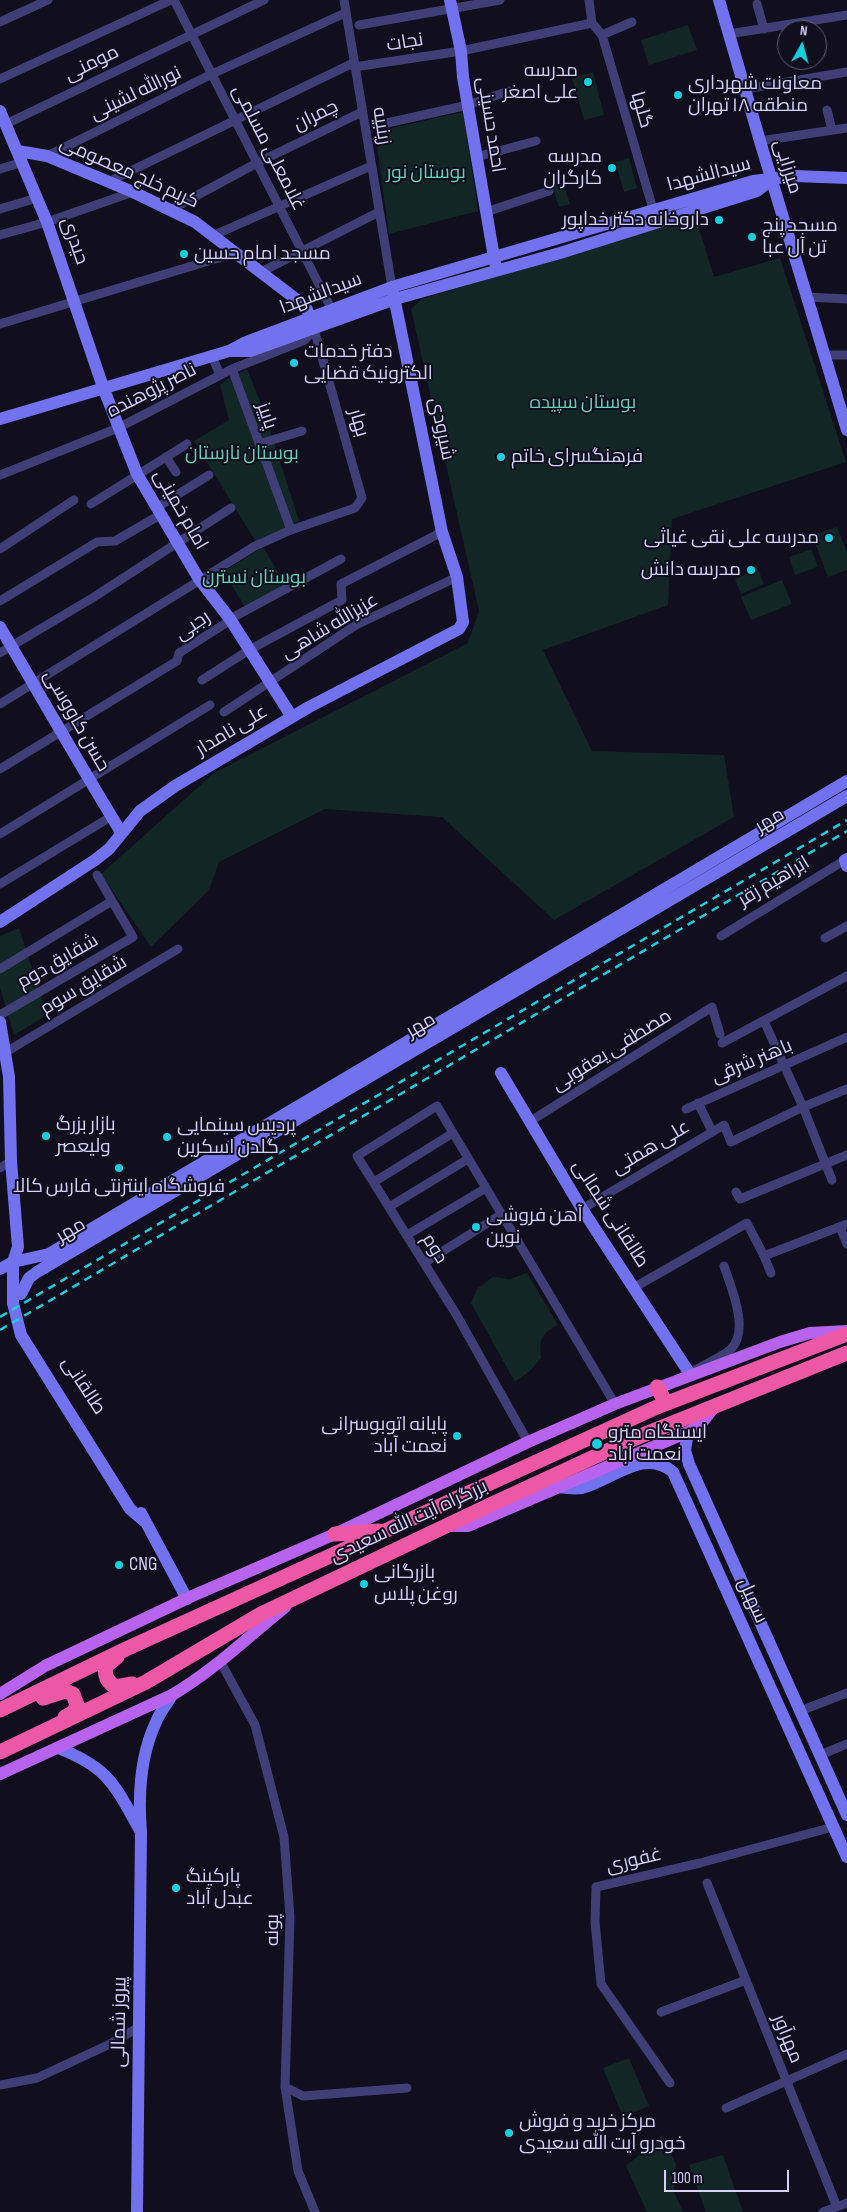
<!DOCTYPE html>
<meta charset="utf-8">
<style>
body{margin:0}
#map{position:relative;width:847px;height:2212px;overflow:hidden;background:#110e1d;font-family:"Sofia Sans Condensed",sans-serif}
canvas{display:block}
.north{position:absolute;left:777px;top:20px;width:50px;height:50px;box-sizing:border-box;background:#110e1d;border:1px solid #5f5c75;border-radius:50%;rotate:7deg;font-size:14px;font-weight:700;line-height:20px;text-align:center;color:#d4d0fa}
.north::after{content:'';display:block;margin:auto;width:18px;height:22px;background:#19cedd;clip-path:polygon(50% 0,100% 100%,50% 72%,0 100%)}
.scale{position:absolute;left:664px;top:2170px;width:125px;height:22px;box-sizing:border-box;border:2px solid #d4d0fa;border-top:0;padding-left:6px;font-size:15px;line-height:18px;white-space:nowrap;color:#d4d0fa;-webkit-text-stroke:4px #110e1d;paint-order:stroke}
</style>
<div id="map">
<canvas width="847" height="2212"></canvas>
<div class="north">N</div>
<div class="scale">100 m</div>
</div>
<script>
const g = document.querySelector('canvas').getContext('2d');
g.lineJoin = 'round';
function fillPath(path, color) { g.fillStyle = color; g.fill(path, 'evenodd'); }
function strokePath(path, color, width, dash) { g.strokeStyle = color; g.lineWidth = width; g.lineCap = dash ? 'butt' : 'round'; g.setLineDash(dash || []); g.stroke(path); }
function drawText(font, color, halo, rows, align = 'center') {
  g.font = font + ' "Sofia Sans Condensed",Cairo,sans-serif'; g.lineWidth = 4; g.setLineDash([]); g.textBaseline = 'middle'; g.strokeStyle = halo; g.fillStyle = color; for (const [text, x, y, turn = 0] of rows) {
    g.save(); g.translate(x, y); g.rotate((+turn || 0) * Math.PI / 180); g.textAlign = isNaN(turn) ? turn : align; if (halo) g.strokeText(text, 0, 0); g.fillText(text, 0, 0); g.restore();
  }
}
fillPath(new Path2D(`
 M688 25 697 50 649 65 641 40Z
 M593 72 604 115 584 120 572 78Z
 M463 112 478 211 389 234 375 132Z
 M629 158 637 188 624 192 615 162Z
 M563 182 570 204 559 207 552 185Z
 M695 216 714 277 780 258 846 462 672 519 668 605 543 650 592 751 724 755 734 817 554 920 442 817 325 809 219 862 209 890 151 947 101 874 214 773 468 643 479 611 411 309 422 299Z
 M247 369 265 414 299 521 256 542 194 441 229 420 220 385 226 380Z
 M837 527 847 553V570L828 577 812 535Z
 M263 547 285 584 246 608 223 572Z
 M811 549 818 567 795 575 789 557Z
 M758 569 764 584 741 594 735 579Z
 M782 580 792 604 751 620 741 597Z
 M19 928 47 1015 14 1035 0 987V936Z
 M527 1273 558 1325C541 1335 539 1338 541 1358L531 1370 515 1382 471 1303 477 1289 493 1277 510 1279Z
 M629 2058 649 2106 623 2117 603 2068Z
 M663 2135 676 2164 674 2192 683 2212H647L626 2166Z
 M723 2155 743 2212H706L689 2165Z`), '#122725');
strokePath(new Path2D(`
 M174 0 332 310
 M344 0 392 287
 M589 0 592 23
 M757 4 764 29
 M0 22 48 0
 M592 23 602 35 653 209
 M359 25 500 0
 M729 34 847 15
 M602 35 632 22
 M354 67 461 51 592 23
 M0 79 171 0
 M745 89 847 72
 M827 110 832 130
 M6 124 264 0
 M378 125 468 105 509 91
 M760 141 847 128
 M47 156 212 74 345 13
 M476 157 536 141
 M0 169 23 162
 M108 182 353 63
 M0 209 37 198
 M170 210 257 163 362 112
 M486 212 549 191
 M0 235 47 222 133 192
 M212 236 371 166
 M261 272 379 212
 M807 297 847 299
 M0 324 235 253
 M824 355H847
 M212 356 220 375
 M232 369 291 530
 M259 444 302 431
 M166 457 176 472
 M0 475 118 428 232 369 305 340 314 329
 M91 504 187 444
 M156 508 209 475
 M0 549 74 500
 M0 601 97 542 115 541 160 515
 M0 653 94 597 231 508
 M202 680 249 650 342 600 341 584 442 532
 M0 704 255 546 291 530 355 508 362 498 314 329
 M224 712 356 625 457 577
 M0 769 177 661 179 653 226 623 230 619 341 559
 M0 834 210 705
 M0 884 112 816
 M721 936 845 860
 M825 938 847 926
 M0 969 112 901
 M0 1015 133 937 97 875
 M764 1021 803 1107 832 1180
 M722 1043 847 976
 M6 1052 178 949
 M698 1103 712 1131
 M686 1109 847 1037
 M529 1122 712 1007 720 1034
 M0 1168 11 1161
 M374 1182 453 1133
 M736 1192 740 1199 847 1155
 M389 1207 468 1159
 M582 1209 724 1125 731 1142 803 1107 847 1089
 M840 1227 847 1244
 M407 1235 486 1188
 M424 1263 502 1214
 M771 1273 764 1256 847 1224
 M635 1287 747 1223 764 1256
 M694 1371C705 1364 724 1356 731 1349 750 1330 731 1287 724 1266
 M528 1442 456 1314 357 1156 437 1106 615 1404
 M220 1661 255 1725 284 1837 290 1917 285 2087 303 2096 407 2088
 M800 1711 847 1693
 M820 1755 847 1744
 M707 1883 837 2207
 M661 2012 746 1980
 M670 2083 601 1984 595 1922 596 1887 700 1863 833 1827
 M0 2085 37 2078 110 2044 139 2027
 M285 2087 298 2171 315 2212
 M726 2108 847 2054
 M823 2212 847 2203`), '#3f3e77', 9);
strokePath(new Path2D(`
 M450 0 461 51 463 77 495 263
 M719 0 760 141 847 430
 M0 111 47 222 103 387 137 474 199 579 230 619 292 717
 M18 151 47 156 133 192 195 222 305 306 311 318
 M231 351H250L395 299 560 253 757 191 772 179
 M0 419 229 351 246 342 392 287 753 181 795 176 847 178
 M0 627C40 695 80 765 121 832
 M847 859 845 860 847 866
 M0 922 95 860 109 849 140 811 175 786 309 707 459 629 463 622 457 577 442 532 392 287
 M0 1022 9 1077 11 1161 18 1247 13 1262V1303L21 1335 130 1509 144 1521
 M501 1073 582 1209 690 1374
 M0 1269 13 1262 49 1254 847 781
 M21 1294 29 1278 37 1272 847 796
 M688 1432 685 1450 689 1464 847 1815
 M558 1487C565 1488 575 1489 582 1488 611 1481 644 1447 673 1472L847 1857
 M141 1513 187 1599
 M58 1748C110 1768 115 1786 141 1832 138 1795 140 1756 156 1722 160 1712 167 1704 172 1695
 M137 2212 141 1832`), '#7272ef', 12);
strokePath(new Path2D(`
 M446 1526H468L688 1432 700 1425 715 1406
 M0 1694 45 1666 190 1597 335 1534 528 1442 615 1404 780 1342 810 1333 847 1331
 M0 1774 172 1695C213 1671 248 1637 285 1607`), '#b763ed', 12);
strokePath(new Path2D(`
 M657 1387 666 1403
 M335 1534 379 1531
 M117 1657 106 1666C104 1676 107 1681 115 1687L132 1684
 M43 1698 65 1691 73 1694 77 1705 74 1712 65 1717
 M0 1710 126 1649 657 1407 847 1334
 M0 1752 146 1682 261 1614 490 1505 633 1439 847 1353`), '#ec58a3', 15);
strokePath(new Path2D(`
 M0 1317 847 820
 M0 1330 847 831`), '#19cedd', 2.5, [8, 6]);
for (const [x, y, r, color] of [
 [588,82,5,"#19cedd"],
 [678,95,5,"#19cedd"],
 [612,168,5,"#19cedd"],
 [719,220,5,"#19cedd"],
 [752,237,5,"#19cedd"],
 [184,254,5,"#19cedd"],
 [294,363,5,"#19cedd"],
 [501,457,5,"#19cedd"],
 [829,538,5,"#19cedd"],
 [751,570,5,"#19cedd"],
 [46,1136,5,"#19cedd"],
 [167,1137,5,"#19cedd"],
 [119,1168,5,"#19cedd"],
 [476,1227,5,"#19cedd"],
 [457,1436,5,"#19cedd"],
 [597,1444,6,"#19cedd"],
 [119,1565,5,"#19cedd"],
 [364,1584,5,"#19cedd"],
 [176,1888,5,"#19cedd"],
 [509,2133,5,"#19cedd"]
]) { const dot = new Path2D(); dot.arc(x, y, r, 0, 2 * Math.PI); g.fillStyle = color; g.fill(dot); strokePath(dot, '#110e1d', 2); }
drawText('19px', '#d4d0fa', '#110e1d', [
 ["نجات",405,43,-9],
 ["مومنی",92,64,-26],
 ["نورالله لشینی",136,94,-26],
 ["گلها",641,110,74],
 ["چمران",316,116,-26],
 ["احمد حسینی",490,125,81],
 ["زینبیه",381,126,81],
 ["غلامعلی مسلمی",268,148,63],
 ["میرزایی",787,167,73],
 ["کریم خلج معصومی",129,173,24],
 ["سیدالشهدا",709,175,-15],
 ["حیدری",74,241,71],
 ["سیدالشهدا",321,294,-21],
 ["ناصر پژوهنده",152,391,-27],
 ["پاییز",266,416,71],
 ["بهار",358,423,74],
 ["شیرودی",441,429,78],
 ["امام خمینی",180,510,60],
 ["رجبی",193,626,-34],
 ["عزیزالله شاهی",330,627,-31],
 ["حسن کاووسی",76,721,60],
 ["علی نامدار",232,731,-31],
 ["مهر",770,821,-31],
 ["ابراهیم زقر",774,882,-31],
 ["شقایق دوم",58,962,-30],
 ["شقایق سوم",84,986,-31],
 ["مهر",421,1026,-30],
 ["مصطفی یعقوبی",612,1051,-32],
 ["باهنر شرقی",752,1062,-23],
 ["علی همتی",651,1148,-31],
 ["طالقانی شمالی",610,1214,57],
 ["مهر",71,1231,-30],
 ["دوم",434,1249,58],
 ["طالقانی",83,1386,57],
 ["بزرگراه آیت الله سعیدی",409,1522,-25],
 ["سهیل",752,1601,66],
 ["غفوری",634,1861,-13],
 ["پونه",273,1930,-90],
 ["پیروز شمالی",120,2022,-89],
 ["مهرآور",787,2039,68]
]);
drawText('19px', '#d4d0fa', '#110e1d', [
 ["مدرسه",578,71,"right"],
 ["علی اصغر",578,93,"right"],
 ["معاونت شهرداری",688,84],
 ["منطقه ۱۸ تهران",688,106],
 ["مدرسه",602,157,"right"],
 ["کارگران",602,179,"right"],
 ["داروخانه دکتر خداپور",709,220,"right"],
 ["مسجد پنج",762,226],
 ["تن آل عبا",762,248],
 ["مسجد امام حسین",194,254],
 ["دفتر خدمات",304,352],
 ["الکترونیک قضایی",304,374],
 ["فرهنگسرای خاتم",511,457],
 ["مدرسه علی نقی غیاثی",819,538,"right"],
 ["مدرسه دانش",741,570,"right"],
 ["بازار بزرگ",56,1125],
 ["ولیعصر",56,1147],
 ["پردیس سینمایی",177,1126],
 ["گلدن اسکرین",177,1148],
 ["فروشگاه اینترنتی فارس کالا",119,1187,"center"],
 ["آهن فروشی",486,1216],
 ["نوین",486,1238],
 ["پایانه اتوبوسرانی",447,1425,"right"],
 ["نعمت آباد",447,1447,"right"],
 ["ایستگاه مترو",608,1433],
 ["نعمت آباد",608,1455],
 ["CNG",129,1565],
 ["بازرگانی",374,1573],
 ["روغن پلاس",374,1595],
 ["پارکینگ",186,1877],
 ["عبدل آباد",186,1899],
 ["مرکز خرید و فروش",519,2122],
 ["خودرو آیت الله سعیدی",519,2144]
], 'left');
drawText('19px', '#65d1b3', '#110e1d', [
 ["بوستان نور",426,173],
 ["بوستان سپیده",583,403],
 ["بوستان نارستان",242,454],
 ["بوستان نسترن",254,578]
]);
</script>
